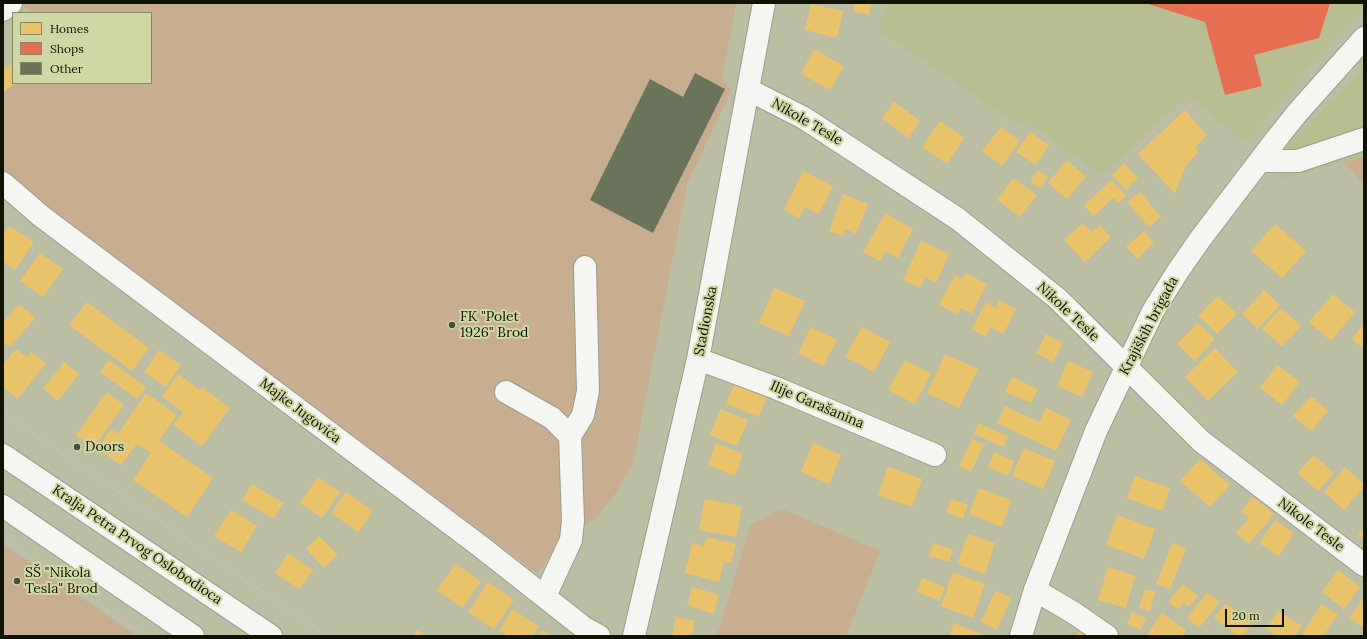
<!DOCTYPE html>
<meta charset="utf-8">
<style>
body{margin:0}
#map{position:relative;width:1367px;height:639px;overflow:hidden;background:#bbbea3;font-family:Lora,serif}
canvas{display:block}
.frame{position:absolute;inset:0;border:4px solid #111302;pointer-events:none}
.legend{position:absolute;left:12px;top:12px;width:140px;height:72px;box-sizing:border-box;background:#d0d7a4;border:1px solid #848963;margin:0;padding:5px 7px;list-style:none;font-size:12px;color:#111302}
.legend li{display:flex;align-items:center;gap:8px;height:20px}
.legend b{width:20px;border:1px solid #848963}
.scale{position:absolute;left:1225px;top:609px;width:59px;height:18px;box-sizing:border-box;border:2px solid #111302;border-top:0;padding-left:5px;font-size:12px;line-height:14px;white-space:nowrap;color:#111302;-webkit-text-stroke:3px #d0d7a4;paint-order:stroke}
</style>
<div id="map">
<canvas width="1367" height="639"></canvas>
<div class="frame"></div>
<ul class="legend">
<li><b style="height:11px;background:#e9c46a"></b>Homes</li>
<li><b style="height:11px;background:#e76f51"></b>Shops</li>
<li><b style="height:11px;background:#6b735a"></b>Other</li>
</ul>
<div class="scale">20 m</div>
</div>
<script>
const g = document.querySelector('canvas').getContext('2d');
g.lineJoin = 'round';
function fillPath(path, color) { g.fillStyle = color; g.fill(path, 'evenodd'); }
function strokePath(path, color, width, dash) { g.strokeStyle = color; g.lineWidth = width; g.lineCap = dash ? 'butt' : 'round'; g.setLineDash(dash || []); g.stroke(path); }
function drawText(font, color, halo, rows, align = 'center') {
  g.font = font + ' Lora,serif'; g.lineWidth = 4; g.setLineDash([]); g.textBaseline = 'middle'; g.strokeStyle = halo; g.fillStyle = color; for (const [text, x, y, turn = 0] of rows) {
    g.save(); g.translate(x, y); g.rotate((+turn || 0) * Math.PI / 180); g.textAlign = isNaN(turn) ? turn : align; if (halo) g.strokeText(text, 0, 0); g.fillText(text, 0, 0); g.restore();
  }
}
fillPath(new Path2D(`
 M889 3H1364V8L1319 55 1245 143 1188 95 1102 176 1025 119 1018 125 878 30Z
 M1364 68V156L1345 163 1284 179 1268 164Z`), '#b9be92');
fillPath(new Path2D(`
 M21 3H736L722 81 732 89 687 185 633 464 612 499 593 521 577 528 563 529 557 545 538 574 58 218 3 171V82L151 83V13H31Z
 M1364 156V185L1345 163Z
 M785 510 880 551 846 636H717L750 526 777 511Z
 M3 544 137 636H3Z`), '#c7ae90');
fillPath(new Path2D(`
 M855 3H872L869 15 853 11Z
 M811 4 843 11 837 38 805 30Z
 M814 49 844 66 830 90 801 74Z
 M13 62V83H15L3 93V70Z
 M894 102 920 121 908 138 882 118Z
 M1185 110 1207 135 1195 147 1199 152 1186 165 1175 194 1138 154Z
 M940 121 964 138 947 164 922 147Z
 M1001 127 1020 141 1002 166 982 151Z
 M1030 132 1049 145 1036 165 1016 152Z
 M1067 160 1086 177 1067 199 1048 183Z
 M1124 163 1138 178 1126 190 1112 175Z
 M1038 170 1048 177 1040 188 1030 182Z
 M803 171 833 186 819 214 804 207 799 218 784 210Z
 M1013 178 1037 195 1020 217 997 200Z
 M1111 180 1126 195 1119 203 1113 198 1094 216 1084 206Z
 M1140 192 1161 217 1149 227 1127 202Z
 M843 194 868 204 856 234 846 229 843 236 829 231Z
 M885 213 913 229 898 258 885 251 880 261 863 252Z
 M1083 223 1092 232 1100 225 1111 237 1085 262 1064 240Z
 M1275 224 1306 251 1282 278 1251 251Z
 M9 226 34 242 15 270 3 261V235Z
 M1144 231 1154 243 1137 259 1126 247Z
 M921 241 949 254 936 283 925 277 920 288 903 280Z
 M40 253 63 269 43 297 20 281Z
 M966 273 987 284 972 314 961 308 957 314 939 305 955 275 963 279Z
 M774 288 805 301 789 336 759 323Z
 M1264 290 1280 305 1258 329 1242 314Z
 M1333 294 1355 312 1331 341 1309 322Z
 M1218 296 1237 314 1217 334 1198 316Z
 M999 300 1016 309 1003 334 991 327 986 337 972 329 986 302 996 308Z
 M87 302 149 348 132 371 69 325Z
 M19 304 35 318 10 347 3 342V323Z
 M1281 308 1301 326 1282 346 1262 329Z
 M1198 323 1215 339 1195 361 1177 344Z
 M1364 323V349L1352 339Z
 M811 327 837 340 823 366 798 353Z
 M862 327 890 342 874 372 845 357Z
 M1046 334 1063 343 1053 362 1036 353Z
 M1215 348 1238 372 1208 401 1185 377Z
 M16 349 27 357 31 352 46 363 18 399 3 387V365Z
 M159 350 181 365 166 387 144 372Z
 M945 354 978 369 959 408 927 393Z
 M109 360 146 387 137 399 100 372Z
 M905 360 931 374 915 404 888 390Z
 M1068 361 1093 372 1082 397 1057 386Z
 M64 362 79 374 58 401 43 389Z
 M1277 365 1300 382 1282 405 1260 388Z
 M178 374 200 390 202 387 230 408 202 446 173 425 183 412 162 397Z
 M1012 377 1038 389 1031 403 1005 392Z
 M735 382 768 395 759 417 726 404Z
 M107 392 124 405 93 448 76 435Z
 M146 393 177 415 159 441 213 478 187 517 133 480 151 453 137 444 121 465 97 449 111 429 118 434Z
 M1311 396 1328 411 1311 431 1293 416Z
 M1005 406 1039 422 1046 408 1071 420 1056 451 997 423Z
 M720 409 748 420 737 446 710 435Z
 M978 423 1008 436 1003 447 974 434Z
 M972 439 984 444 971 472 959 466Z
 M716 443 743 454 735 476 708 465Z
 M813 443 841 455 829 484 801 472Z
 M1024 448 1055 461 1043 489 1012 476Z
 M994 452 1014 461 1008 476 988 467Z
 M1314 455 1334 473 1318 491 1297 473Z
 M1200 459 1230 485 1210 507 1180 481Z
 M888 467 922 479 912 507 878 495Z
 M1345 467 1364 484V487L1344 510 1324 492Z
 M1135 476 1170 488 1162 511 1127 498Z
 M318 477 340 492 322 518 300 503Z
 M252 484 283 503 274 519 242 500Z
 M979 488 1011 500 1002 527 969 514Z
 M346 492 373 511 358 532 331 513Z
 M1253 497 1274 514 1249 544 1236 533 1249 518 1241 511Z
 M705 499 742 506 736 537 699 530Z
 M951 499 968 505 963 519 946 512Z
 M231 510 257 526 241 552 214 536Z
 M1117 515 1155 529 1144 559 1106 545Z
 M1275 520 1294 533 1279 556 1259 543Z
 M1364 527V539L1358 535Z
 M968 534 995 543 985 574 957 564Z
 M319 536 338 555 324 568 306 549Z
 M707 537 736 544 731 563 724 561 719 582 685 573 692 543 704 546Z
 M933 543 953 550 949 562 929 556Z
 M1172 543 1186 548 1170 589 1156 584Z
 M288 553 313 570 299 589 275 573Z
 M456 564 481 582 462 608 437 590Z
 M1108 567 1135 576 1126 608 1098 600Z
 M1338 570 1360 587 1344 609 1322 592Z
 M953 572 985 584 973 618 941 606Z
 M922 578 945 587 940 601 917 592Z
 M488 582 514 600 494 629 468 612Z
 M1182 584 1198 596 1189 607 1184 603 1178 609 1168 602Z
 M692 587 719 595 714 614 687 605Z
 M1145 589 1155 592 1150 611 1139 608Z
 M995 591 1011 598 997 630 981 622Z
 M1207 593 1220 602 1199 628 1187 618Z
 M1364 597V628L1349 618Z
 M1226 603 1252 624 1243 636H1238L1214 618Z
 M1322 604 1338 615 1323 636H1306L1302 633Z
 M513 609 539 627 533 636H507L499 630Z
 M1278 611 1302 626 1295 636H1276L1266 629Z
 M1132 612 1146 618 1141 630 1127 624Z
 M1162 613 1186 630 1182 636H1146Z
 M676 617 695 621 692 636H672Z
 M954 623 986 636H949Z
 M1080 628 1094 636H1076Z
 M417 630 425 636H412Z
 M542 630 551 636H538Z`), '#e9c46a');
fillPath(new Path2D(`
 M1145 3H1330L1319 38 1254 55 1262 86 1225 95 1205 22Z`), '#e76f51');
fillPath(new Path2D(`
 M695 73 725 89 653 233 590 200 650 79 683 97Z`), '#6b735a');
const minor = new Path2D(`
 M3 10 11 3
 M749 90 804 118 958 219 1058 299 1201 441 1364 565
 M1260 161H1298L1364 139
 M3 183 41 216 480 546 583 627 599 636
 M698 359 776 388 935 455
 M506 392 552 418 570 436 573 521 571 540 545 596
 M570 436 583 415 588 391 585 267
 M1035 590 1074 613 1107 636
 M634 636 698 359 764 3`);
const major = new Path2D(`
 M3 455 271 636
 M3 506 193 636
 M1021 636 1035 590 1096 431 1153 311 1178 271 1201 238 1278 137 1298 112 1364 38`);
strokePath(minor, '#9b9e89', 24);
strokePath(major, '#9b9e89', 24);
strokePath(new Path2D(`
 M3 412 326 636
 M3 539 145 636`), '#c1c1ba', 2.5, [2, 2]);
strokePath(minor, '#f5f5f1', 22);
strokePath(major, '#f5f5f1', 22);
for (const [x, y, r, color] of [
 [452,325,4,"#4c4f3a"],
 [77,447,4,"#4c4f3a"],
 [17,581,4,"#4c4f3a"]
]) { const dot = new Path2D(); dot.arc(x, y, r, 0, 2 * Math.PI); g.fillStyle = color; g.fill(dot); strokePath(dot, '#d0d7a4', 1.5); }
drawText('14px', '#111302', '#d0d7a4', [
 ["Nikole Tesle",807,122,30],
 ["Nikole Tesle",1068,312,43],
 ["Stadionska",706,321,-79],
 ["Krajiških brigada",1149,326,-62],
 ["Ilije Garašanina",817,405,23],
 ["Majke Jugovića",300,411,37],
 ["Nikole Tesle",1311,525,37],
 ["Kralja Petra Prvog Oslobodioca",137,545,34]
]);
drawText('14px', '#111302', '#d0d7a4', [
 ["FK \"Polet",460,317],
 ["1926\" Brod",460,333],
 ["Doors",85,447],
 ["SŠ \"Nikola",25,573],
 ["Tesla\" Brod",25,589]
], 'left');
</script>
